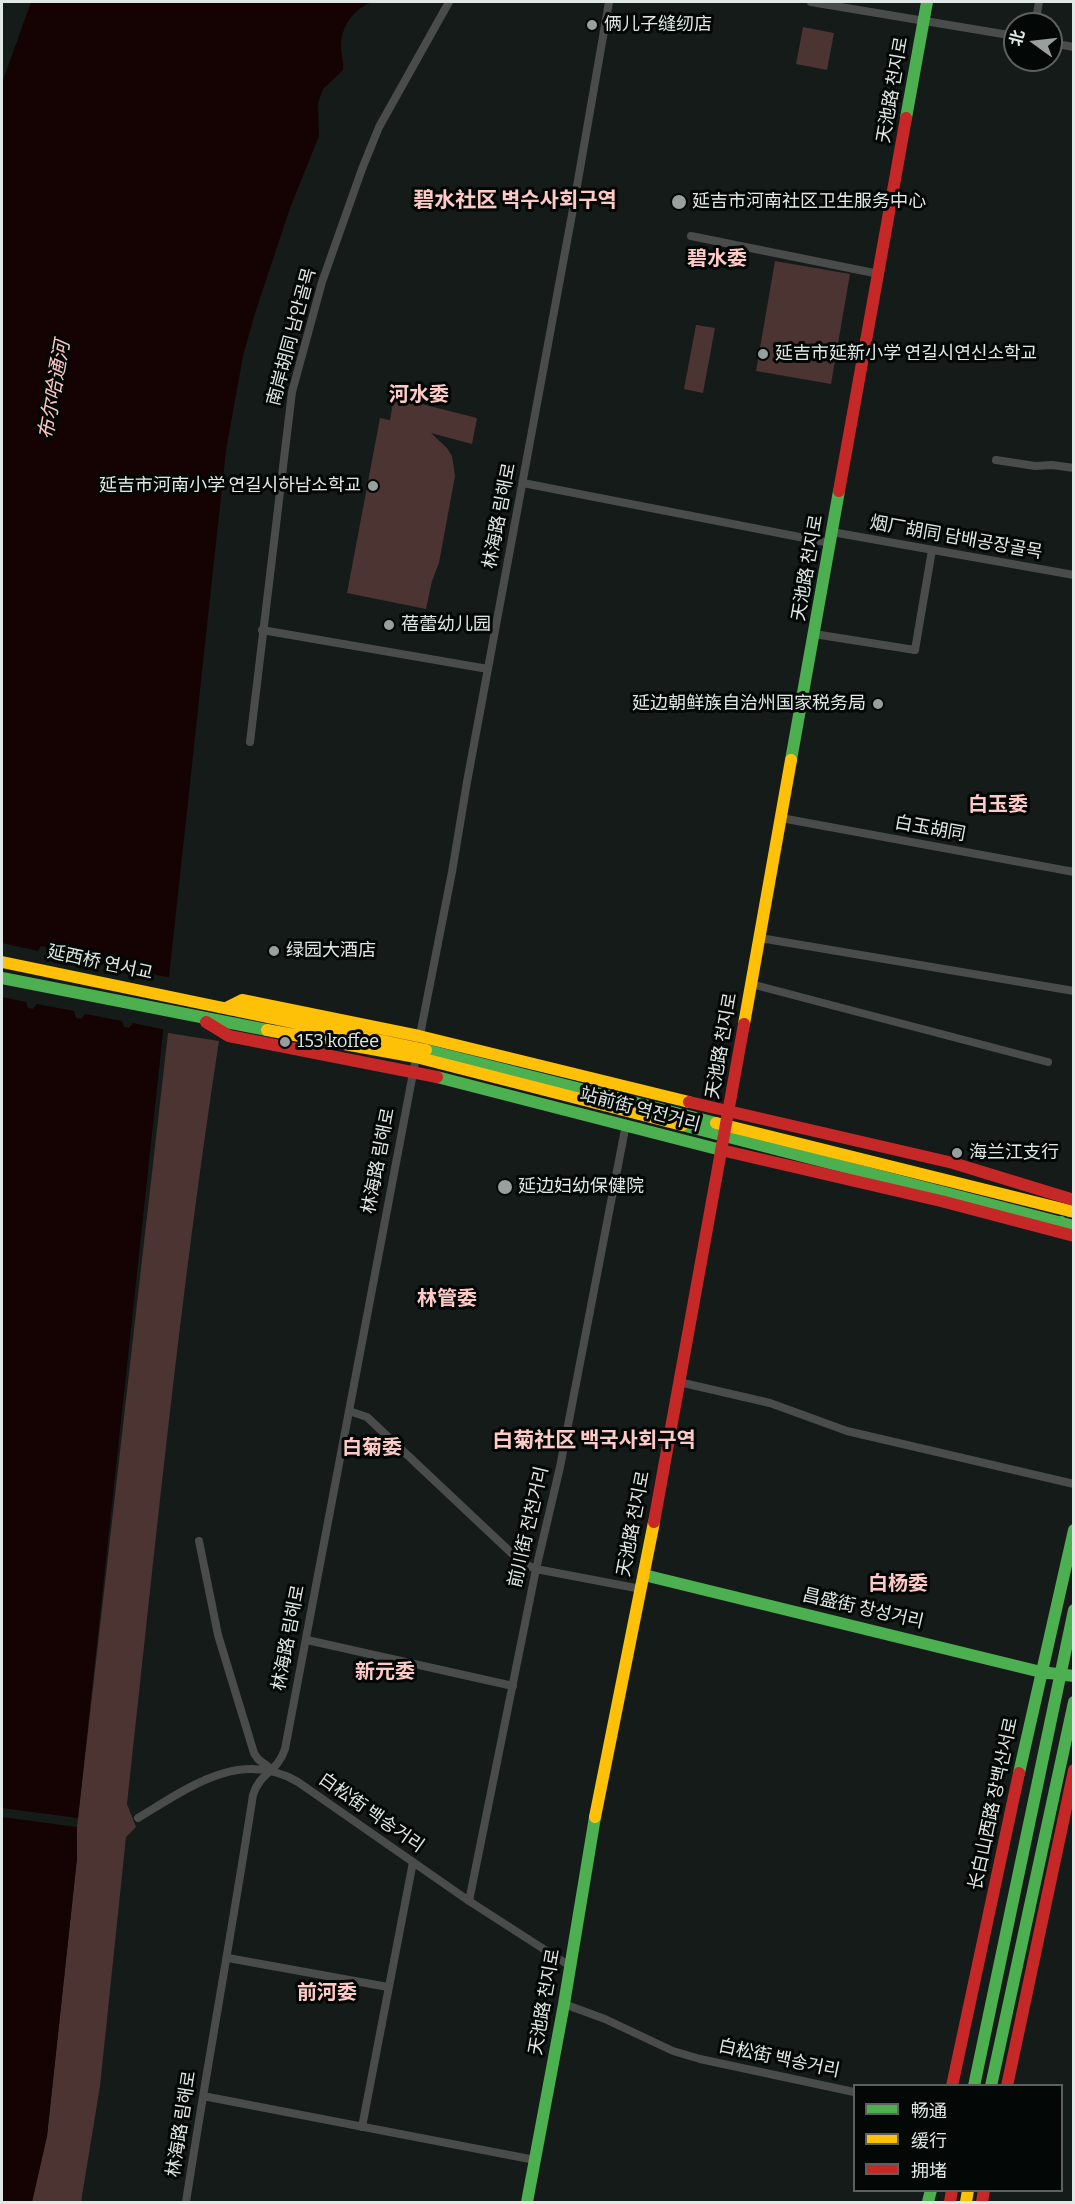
<!DOCTYPE html>
<meta charset="utf-8">
<style>
body{margin:0}
#map{position:relative;width:1075px;height:2204px;overflow:hidden;background:#151b18;font-family:Bitter,"Noto Sans SC",serif}
canvas{display:block}
.frame{position:absolute;inset:0;border:3px solid #dfe8e4;pointer-events:none}
.legend{position:absolute;left:853px;top:2084px;width:210px;height:108px;box-sizing:border-box;background:#030705;border:2px solid #5b615e;margin:0;padding:8px 10px;list-style:none;font-size:18px;color:#dfe8e4}
.legend li{display:flex;align-items:center;gap:12px;height:30px}
.legend b{width:30px;border:2px solid #5b615e}
.north{position:absolute;left:1003px;top:12px;width:60px;height:60px;box-sizing:border-box;background:#030705;border:2px solid #5b615e;border-radius:50%;rotate:285deg;font-size:16px;font-weight:700;line-height:24px;text-align:center;color:#dfe8e4}
.north::after{content:'';display:block;margin:auto;width:21px;height:27px;background:#98a09d;clip-path:polygon(50% 0,100% 100%,50% 72%,0 100%)}
</style>
<div id="map">
<canvas width="1075" height="2204"></canvas>
<div class="frame"></div>
<ul class="legend">
<li><b style="height:8px;background:#4caf50"></b>畅通</li>
<li><b style="height:8px;background:#ffc107"></b>缓行</li>
<li><b style="height:8px;background:#c62828"></b>拥堵</li>
</ul>
<div class="north">北</div>
</div>
<script>
const g = document.querySelector('canvas').getContext('2d');
g.lineJoin = 'round';
function fillPath(path, color) { g.fillStyle = color; g.fill(path, 'evenodd'); }
function strokePath(path, color, width, dash) { g.strokeStyle = color; g.lineWidth = width; g.lineCap = dash ? 'butt' : 'round'; g.setLineDash(dash || []); g.stroke(path); }
function drawText(font, color, halo, rows, align = 'center') {
  g.font = font + ' Bitter,"Noto Sans SC","Noto Sans KR",serif'; g.lineWidth = 6; g.setLineDash([]); g.textBaseline = 'middle'; g.strokeStyle = halo; g.fillStyle = color; for (const [text, x, y, turn = 0] of rows) {
    g.save(); g.translate(x, y); g.rotate((+turn || 0) * Math.PI / 180); g.textAlign = isNaN(turn) ? turn : align; if (halo) g.strokeText(text, 0, 0); g.fillText(text, 0, 0); g.restore();
  }
}
fillPath(new Path2D(`
 M803 27 834 33 827 70 796 64Z
 M775 261 850 274 831 384 756 371Z
 M696 325 715 328 703 393 684 389Z
 M394 397 477 418 472 444 431 433 447 448 452 456 455 476 439 563 432 581 426 609 347 593 380 418 390 420Z
 M168 1033 219 1041C180 1294 155 1549 127 1804L136 1827 126 1837 100 2086 81 2202H32L47 2136 77 1858V1827Z`), '#4b3432');
fillPath(new Path2D(`
 M31 2H372C354 9 341 26 341 46 341 54 344 61 343 70L323 89 318 103 319 136 290 208 255 313 243 356 226 450 78 1818 2 1808V83Z
 M2 1817 77 1827V1858L47 2136 32 2202H2Z`), '#150203');
fillPath(new Path2D(`
 M2 943 38 951 41 946 46 947 48 953 86 960 89 956 93 957 95 962 133 970 137 965 141 966 143 972 172 978 166 1030 133 1023 129 1028 124 1027 122 1021 85 1014 81 1019 76 1018 74 1011 37 1004 33 1009 28 1008 26 1002 2 997Z`), '#151b18');
strokePath(new Path2D(`
 M811 2 1015 36
 M1035 24 1039 2
 M1051 43 1074 47
 M691 236 879 274
 M996 460 1035 466 1052 465 1074 468
 M523 483 830 543
 M832 532 1074 575
 M262 630 488 669
 M814 634 915 650 932 550
 M250 742 292 392 322 282 362 169 379 127 449 2
 M781 818 1074 872
 M760 938 1074 991
 M751 984 1048 1062
 M419 1040 452 872 467 782 573 209 609 2
 M679 1382 770 1403 847 1431 1074 1484
 M349 1411 367 1417 522 1563 536 1569 641 1589
 M199 1541 218 1635 254 1753 258 1759 271 1769
 M307 1640 513 1686
 M138 1818C188 1788 240 1748 298 1782L469 1901 570 1966
 M469 1901 536 1569 560 1467 626 1124
 M228 1958 388 1987
 M564 2004 605 2019 673 2051 700 2059 854 2092
 M203 2096 535 2160
 M362 2127 413 1862
 M186 2202C207 2066 232 1931 253 1795 260 1772 277 1773 285 1749L417 1052`), '#494c4a', 8);
strokePath(new Path2D(`
 M906 118 927 2
 M791 760 839 491
 M2 978 267 1030
 M426 1050 716 1123
 M437 1077 721 1150
 M682 1125 1070 1225
 M1070 1211 1074 1210
 M1061 1222 1074 1233
 M644 1575 1041 1672 1074 1676
 M1019 1773 1074 1530
 M974 2086 1074 1610
 M991 2086 1074 1702
 M527 2202 564 2004 595 1817
 M928 2202 931 2190`), '#4caf50', 12);
strokePath(new Path2D(`
 M2 962 426 1050
 M226 1008 242 1000 419 1036 689 1102
 M744 1024 791 760
 M267 1030 416 1057 682 1125
 M716 1123 1074 1212
 M595 1817 654 1522
 M966 2202 968 2190`), '#ffc107', 12);
strokePath(new Path2D(`
 M839 491 906 118
 M206 1022 229 1036 437 1077
 M689 1102 953 1163 1074 1200
 M721 1150 941 1201 1074 1236
 M654 1522 744 1024
 M952 2086 1019 1773
 M1007 2086 1074 1770
 M950 2202 952 2190
 M982 2202 984 2190`), '#c62828', 12);
for (const [x, y, r, color] of [
 [592,25,6,"#98a09d"],
 [679,202,8,"#98a09d"],
 [763,354,6,"#98a09d"],
 [373,486,6,"#98a09d"],
 [389,625,6,"#98a09d"],
 [878,704,6,"#98a09d"],
 [274,951,6,"#98a09d"],
 [285,1042,6,"#98a09d"],
 [957,1153,6,"#98a09d"],
 [505,1187,8,"#98a09d"]
]) { const dot = new Path2D(); dot.arc(x, y, r, 0, 2 * Math.PI); g.fillStyle = color; g.fill(dot); strokePath(dot, '#030705', 2); }
drawText('18px', '#dfe8e4', '#030705', [
 ["俩儿子缝纫店",604,25],
 ["延吉市河南社区卫生服务中心",692,202],
 ["延吉市延新小学 연길시연신소학교",775,354],
 ["延吉市河南小学 연길시하남소학교",361,486,"right"],
 ["蓓蕾幼儿园",401,625],
 ["延边朝鲜族自治州国家税务局",866,704,"right"],
 ["绿园大酒店",286,951],
 ["153 koffee",297,1042],
 ["海兰江支行",969,1153],
 ["延边妇幼保健院",518,1187]
], 'left');
drawText('18px', '#dfe8e4', '#030705', [
 ["天池路 천지로",893,90,-80],
 ["南岸胡同 남안골목",292,337,-75],
 ["林海路 림해로",500,516,-79],
 ["烟厂胡同 담배공장골목",956,538,10],
 ["天池路 천지로",808,568,-80],
 ["白玉胡同",930,829,10],
 ["延西桥 연서교",100,963,12],
 ["天池路 천지로",722,1046,-80],
 ["站前街 역전거리",640,1110,15],
 ["林海路 림해로",379,1161,-79],
 ["天池路 천지로",634,1524,-79],
 ["前川街 전천거리",529,1527,-77],
 ["昌盛街 창성거리",863,1609,13],
 ["林海路 림해로",289,1638,-79],
 ["长白山西路 장백산서로",994,1804,-78],
 ["白松街 백송거리",371,1813,35],
 ["天池路 천지로",545,2002,-80],
 ["白松街 백송거리",779,2059,12],
 ["林海路 림해로",182,2124,-81]
]);
drawText('bold 20px', '#fecac6', '#030705', [
 ["碧水委",717,259],
 ["河水委",419,395],
 ["白玉委",998,805],
 ["林管委",447,1299],
 ["白菊委",372,1448],
 ["白杨委",898,1584],
 ["新元委",385,1672],
 ["前河委",327,1993]
]);
drawText('italic 20px', '#fcc5c1', '#030705', [
 ["布尔哈通河",55,390,-80]
]);
drawText('bold 21px', '#fecac6', '#030705', [
 ["碧水社区 벽수사회구역",515,201],
 ["白菊社区 백국사회구역",594,1441]
]);
</script>
